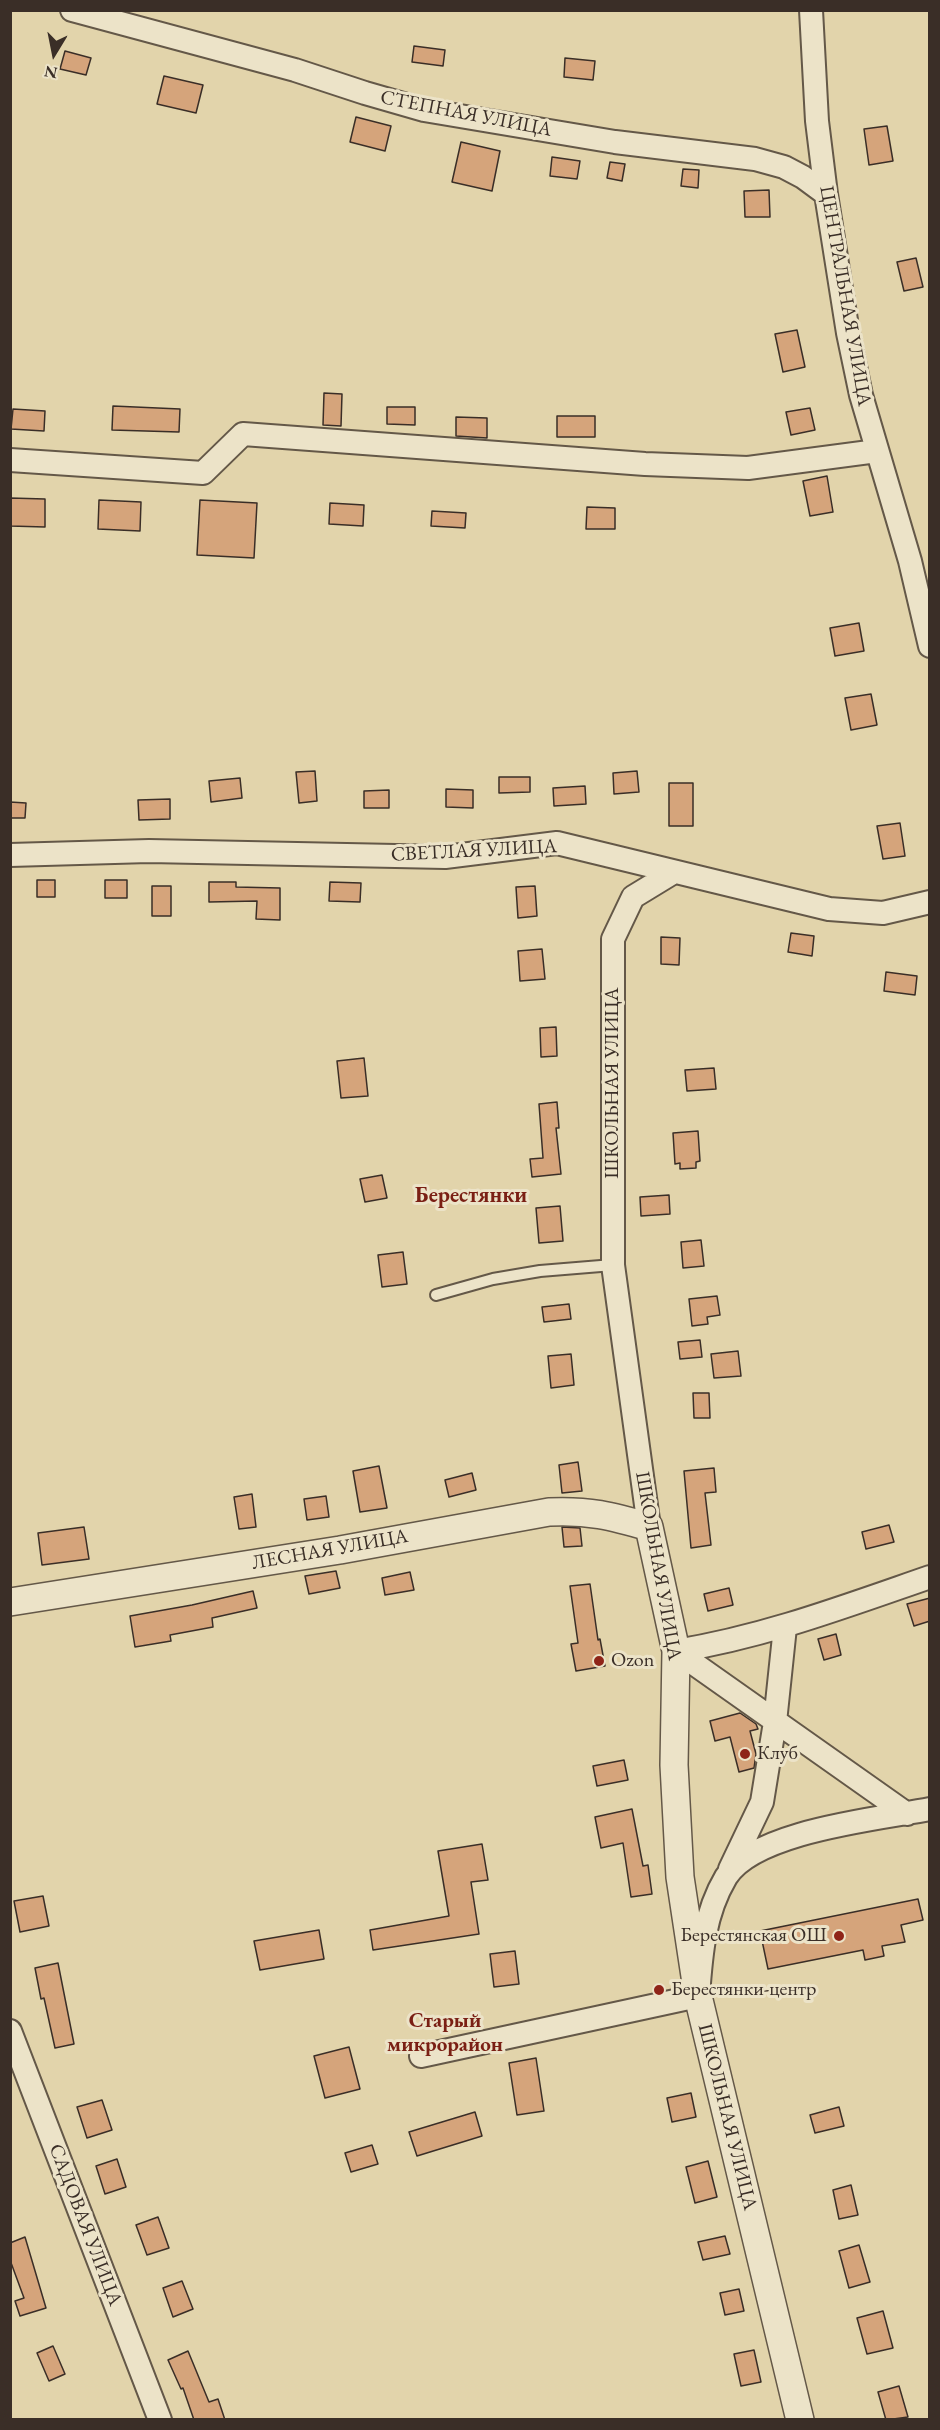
<!DOCTYPE html>
<meta charset="utf-8">
<style>
body{margin:0}
#map{position:relative;width:940px;height:2430px;overflow:hidden;background:#e2d4ab;font-family:"EB Garamond",serif}
canvas{display:block}
.frame{position:absolute;inset:0;border:12px solid #3a2e27;pointer-events:none}
.north{position:absolute;left:24px;top:24px;width:60px;height:60px;-webkit-text-stroke:4px #ece3c8;paint-order:stroke;rotate:190deg;font-size:16px;font-weight:700;line-height:24px;text-align:center;color:#3a2e27}
.north::after{content:'';display:block;margin:auto;width:21px;height:27px;background:#3a2e27;clip-path:polygon(50% 0,100% 100%,50% 72%,0 100%)}
</style>
<div id="map">
<canvas width="940" height="2430"></canvas>
<div class="frame"></div>
<div class="north">N</div>
</div>
<script>
const g = document.querySelector('canvas').getContext('2d');
g.lineJoin = 'round';
function fillPath(path, color) { g.fillStyle = color; g.fill(path, 'evenodd'); }
function strokePath(path, color, width, dash) { g.strokeStyle = color; g.lineWidth = width; g.lineCap = dash ? 'butt' : 'round'; g.setLineDash(dash || []); g.stroke(path); }
function drawText(font, color, halo, rows, align = 'center') {
  g.font = font + ' "EB Garamond",serif'; g.lineWidth = 6; g.setLineDash([]); g.textBaseline = 'middle'; g.strokeStyle = halo; g.fillStyle = color; for (const [text, x, y, turn = 0] of rows) {
    g.save(); g.translate(x, y); g.rotate((+turn || 0) * Math.PI / 180); g.textAlign = isNaN(turn) ? turn : align; if (halo) g.strokeText(text, 0, 0); g.fillText(text, 0, 0); g.restore();
  }
}
const building = new Path2D(`
 M414 46 445 50 443 66 412 62Z
 M65 51 91 58 86 75 60 69Z
 M565 58 595 61 593 80 564 77Z
 M164 76 203 85 196 113 157 104Z
 M356 117 391 126 385 151 350 142Z
 M887 126 893 161 869 165 864 129Z
 M461 142 500 151 492 191 452 182Z
 M552 157 580 161 577 179 550 176Z
 M610 162 625 164 622 181 607 178Z
 M683 169 699 170 698 188 681 186Z
 M769 190 770 217H745L744 191Z
 M916 258 923 287 904 291 897 262Z
 M797 330 805 367 783 372 775 334Z
 M324 393 342 394 341 426 323 425Z
 M113 406 180 409 179 432 112 430Z
 M387 407H415V425L387 424Z
 M810 408 815 430 791 435 786 412Z
 M13 409 45 411 44 431 11 429Z
 M557 416H595V437H557Z
 M456 417 487 418V438L456 436Z
 M827 476 833 512 810 516 803 481Z
 M10 498 45 499V527L10 526Z
 M99 500 141 502 140 531 98 529Z
 M200 500 257 503 254 558 197 555Z
 M330 503 364 505 363 526 329 524Z
 M587 507 615 508V529H586Z
 M432 511 466 513 465 528 431 526Z
 M859 623 864 651 835 656 830 628Z
 M871 694 877 725 851 730 845 698Z
 M315 771 317 801 299 803 296 772Z
 M637 771 639 792 614 794 613 773Z
 M499 777H530V792L499 793Z
 M240 778 242 798 211 802 209 781Z
 M669 783H693V826H669Z
 M585 786 586 804 554 806 553 788Z
 M446 789 473 790V808L446 807Z
 M389 790V808H364V791Z
 M170 799V819L139 820 138 800Z
 M10 802 26 803 25 818H10Z
 M900 823 905 856 883 859 877 826Z
 M37 880H55V897H37Z
 M105 880H127V898H105Z
 M209 882H236V887L280 888V920L256 919 257 901 209 902Z
 M330 882 361 883 360 902 329 901Z
 M152 886H171V916H152Z
 M535 886 537 916 518 918 516 887Z
 M791 933 814 936 812 956 788 952Z
 M661 937 680 938 679 965 661 964Z
 M542 949 545 979 520 981 518 951Z
 M886 972 917 976 915 995 884 991Z
 M556 1027 557 1056 541 1057 540 1028Z
 M364 1058 368 1096 341 1098 337 1061Z
 M714 1068 716 1089 687 1091 685 1070Z
 M557 1102 559 1128H556L561 1174 532 1177 530 1159 543 1158 539 1104Z
 M698 1131 700 1161 696 1162V1168L680 1169V1163L675 1164 673 1133Z
 M382 1175 387 1198 365 1202 360 1179Z
 M669 1195 670 1214 641 1216 640 1197Z
 M560 1206 563 1241 539 1243 536 1208Z
 M701 1240 704 1266 683 1268 681 1242Z
 M403 1252 407 1284 382 1287 378 1255Z
 M717 1296 720 1315 707 1317 708 1324 692 1326 689 1299Z
 M569 1304 571 1319 544 1322 542 1307Z
 M700 1340 702 1357 680 1359 678 1342Z
 M738 1351 741 1376 714 1378 711 1354Z
 M571 1354 574 1385 551 1388 548 1356Z
 M693 1393H709L710 1418H694Z
 M578 1462 582 1491 562 1493 559 1465Z
 M379 1466 387 1508 360 1512 353 1471Z
 M714 1468 716 1492 705 1493 711 1545 691 1548 684 1471Z
 M472 1473 476 1490 449 1497 445 1480Z
 M252 1494 256 1527 239 1529 234 1497Z
 M326 1496 329 1517 307 1520 304 1499Z
 M889 1525 894 1542 866 1549 862 1532Z
 M84 1527 89 1559 42 1565 38 1533Z
 M562 1527 580 1528 582 1546 564 1547Z
 M336 1571 340 1588 309 1594 305 1576Z
 M410 1572 414 1590 385 1595 382 1578Z
 M590 1584 598 1640 600 1639 605 1666 576 1671 571 1644 578 1643 570 1586Z
 M729 1588 733 1605 708 1611 704 1594Z
 M253 1591 257 1608 212 1618 213 1627 170 1635 171 1641 135 1647 130 1616 192 1605Z
 M930 1598V1621L914 1626 907 1604Z
 M836 1634 841 1655 824 1660 818 1639Z
 M740 1713 756 1724 758 1729 750 1731 756 1754 754 1768 739 1772 730 1737 715 1741 710 1721Z
 M624 1760 628 1780 597 1786 593 1766Z
 M632 1809 643 1866 648 1865 652 1894 631 1897 623 1843 601 1848 595 1817Z
 M482 1844 488 1880 471 1882 479 1934 373 1950 370 1930 449 1916 438 1851Z
 M43 1896 49 1926 20 1932 14 1901Z
 M918 1899 923 1920 901 1925 905 1942 882 1946 884 1956 865 1960 863 1950 768 1969 760 1931Z
 M319 1930 324 1959 260 1970 254 1941Z
 M515 1951 519 1984 494 1987 490 1954Z
 M58 1963 74 2044 55 2048 44 1998 41 1999 35 1968Z
 M349 2047 360 2089 325 2098 314 2056Z
 M536 2058 544 2111 517 2115 509 2063Z
 M691 2093 696 2117 672 2122 667 2098Z
 M102 2100 112 2130 87 2138 77 2107Z
 M839 2107 844 2126 815 2133 810 2115Z
 M475 2112 482 2136 417 2156 409 2132Z
 M372 2145 378 2164 351 2172 345 2153Z
 M117 2159 126 2187 105 2194 96 2166Z
 M708 2161 717 2197 695 2203 686 2167Z
 M851 2185 858 2215 839 2219 833 2190Z
 M158 2217 169 2248 147 2255 136 2225Z
 M725 2236 730 2254 703 2260 698 2242Z
 M25 2237 46 2308 20 2316 15 2301 24 2298 10 2260V2243Z
 M859 2245 870 2282 849 2288 839 2251Z
 M182 2281 193 2309 173 2317 163 2288Z
 M739 2289 744 2311 725 2315 720 2293Z
 M883 2311 893 2348 867 2354 857 2318Z
 M53 2346 65 2374 49 2381 37 2353Z
 M754 2350 761 2382 741 2386 734 2354Z
 M188 2351 209 2402 218 2399 225 2420H194L183 2388 181 2389 168 2360Z
 M899 2386 908 2417 886 2420 878 2392Z`);
fillPath(building, '#d5a47b');
strokePath(building, '#3a2e27', 1.5);
const service = new Path2D(`
 M436 1295 493 1279 540 1271 613 1265`);
const minor = new Path2D(`
 M72 10 295 70 365 93 424 110 615 142 755 159 784 167 803 177 826 194
 M811 10 817 121 826 194 848 333 861 395 910 561 930 646
 M10 460 203 473 243 434 645 464 748 468 877 451
 M10 855 149 851 445 857 557 843 829 909 883 913 930 902
 M649 1527 613 1265V939L633 897 674 872
 M676 1651 907 1814
 M676 1651C764 1637 846 1606 930 1577
 M730 1869 762 1802 775 1722 785 1627
 M10 2031 160 2420
 M421 2056 698 1996C701 1954 704 1914 726 1877 755 1831 878 1819 930 1809`);
const tertiary = new Path2D(`
 M10 1602 340 1550 549 1512C588 1510 612 1516 649 1527L676 1651 674 1765 680 1877 698 1996 800 2420`);
strokePath(service, '#645848', 14);
strokePath(minor, '#645848', 26);
strokePath(tertiary, '#645848', 30);
strokePath(service, '#ece3c8', 10);
strokePath(minor, '#ece3c8', 22);
strokePath(tertiary, '#ece3c8', 27);
for (const [x, y, r, color] of [
 [599,1661,6,"#8f2418"],
 [745,1754,6,"#8f2418"],
 [839,1936,6,"#8f2418"],
 [659,1990,6,"#8f2418"]
]) { const dot = new Path2D(); dot.arc(x, y, r, 0, 2 * Math.PI); g.fillStyle = color; g.fill(dot); strokePath(dot, '#ece3c8', 2); }
drawText('20px', '#3a2e27', '#ece3c8', [
 ["СТЕПНАЯ УЛИЦА",466,114,11],
 ["ЦЕНТРАЛЬНАЯ УЛИЦА",845,296,80],
 ["СВЕТЛАЯ УЛИЦА",474,851,-3],
 ["ШКОЛЬНАЯ УЛИЦА",613,1083,-90],
 ["ЛЕСНАЯ УЛИЦА",330,1550,-10],
 ["ШКОЛЬНАЯ УЛИЦА",658,1566,80],
 ["ШКОЛЬНАЯ УЛИЦА",727,2117,76],
 ["САДОВАЯ УЛИЦА",85,2225,69]
]);
drawText('20px', '#3a2e27', '#ece3c8', [
 ["Ozon",611,1661],
 ["Клуб",757,1754],
 ["Берестянская ОШ",827,1936,"right"],
 ["Берестянки-центр",671,1990]
], 'left');
drawText('bold 21px', '#7a1f14', '#ece3c8', [
 ["Старый",445,2021],
 ["микрорайон",445,2045]
]);
drawText('bold 22px', '#7a1f14', '#ece3c8', [
 ["Берестянки",471,1196]
]);
</script>
